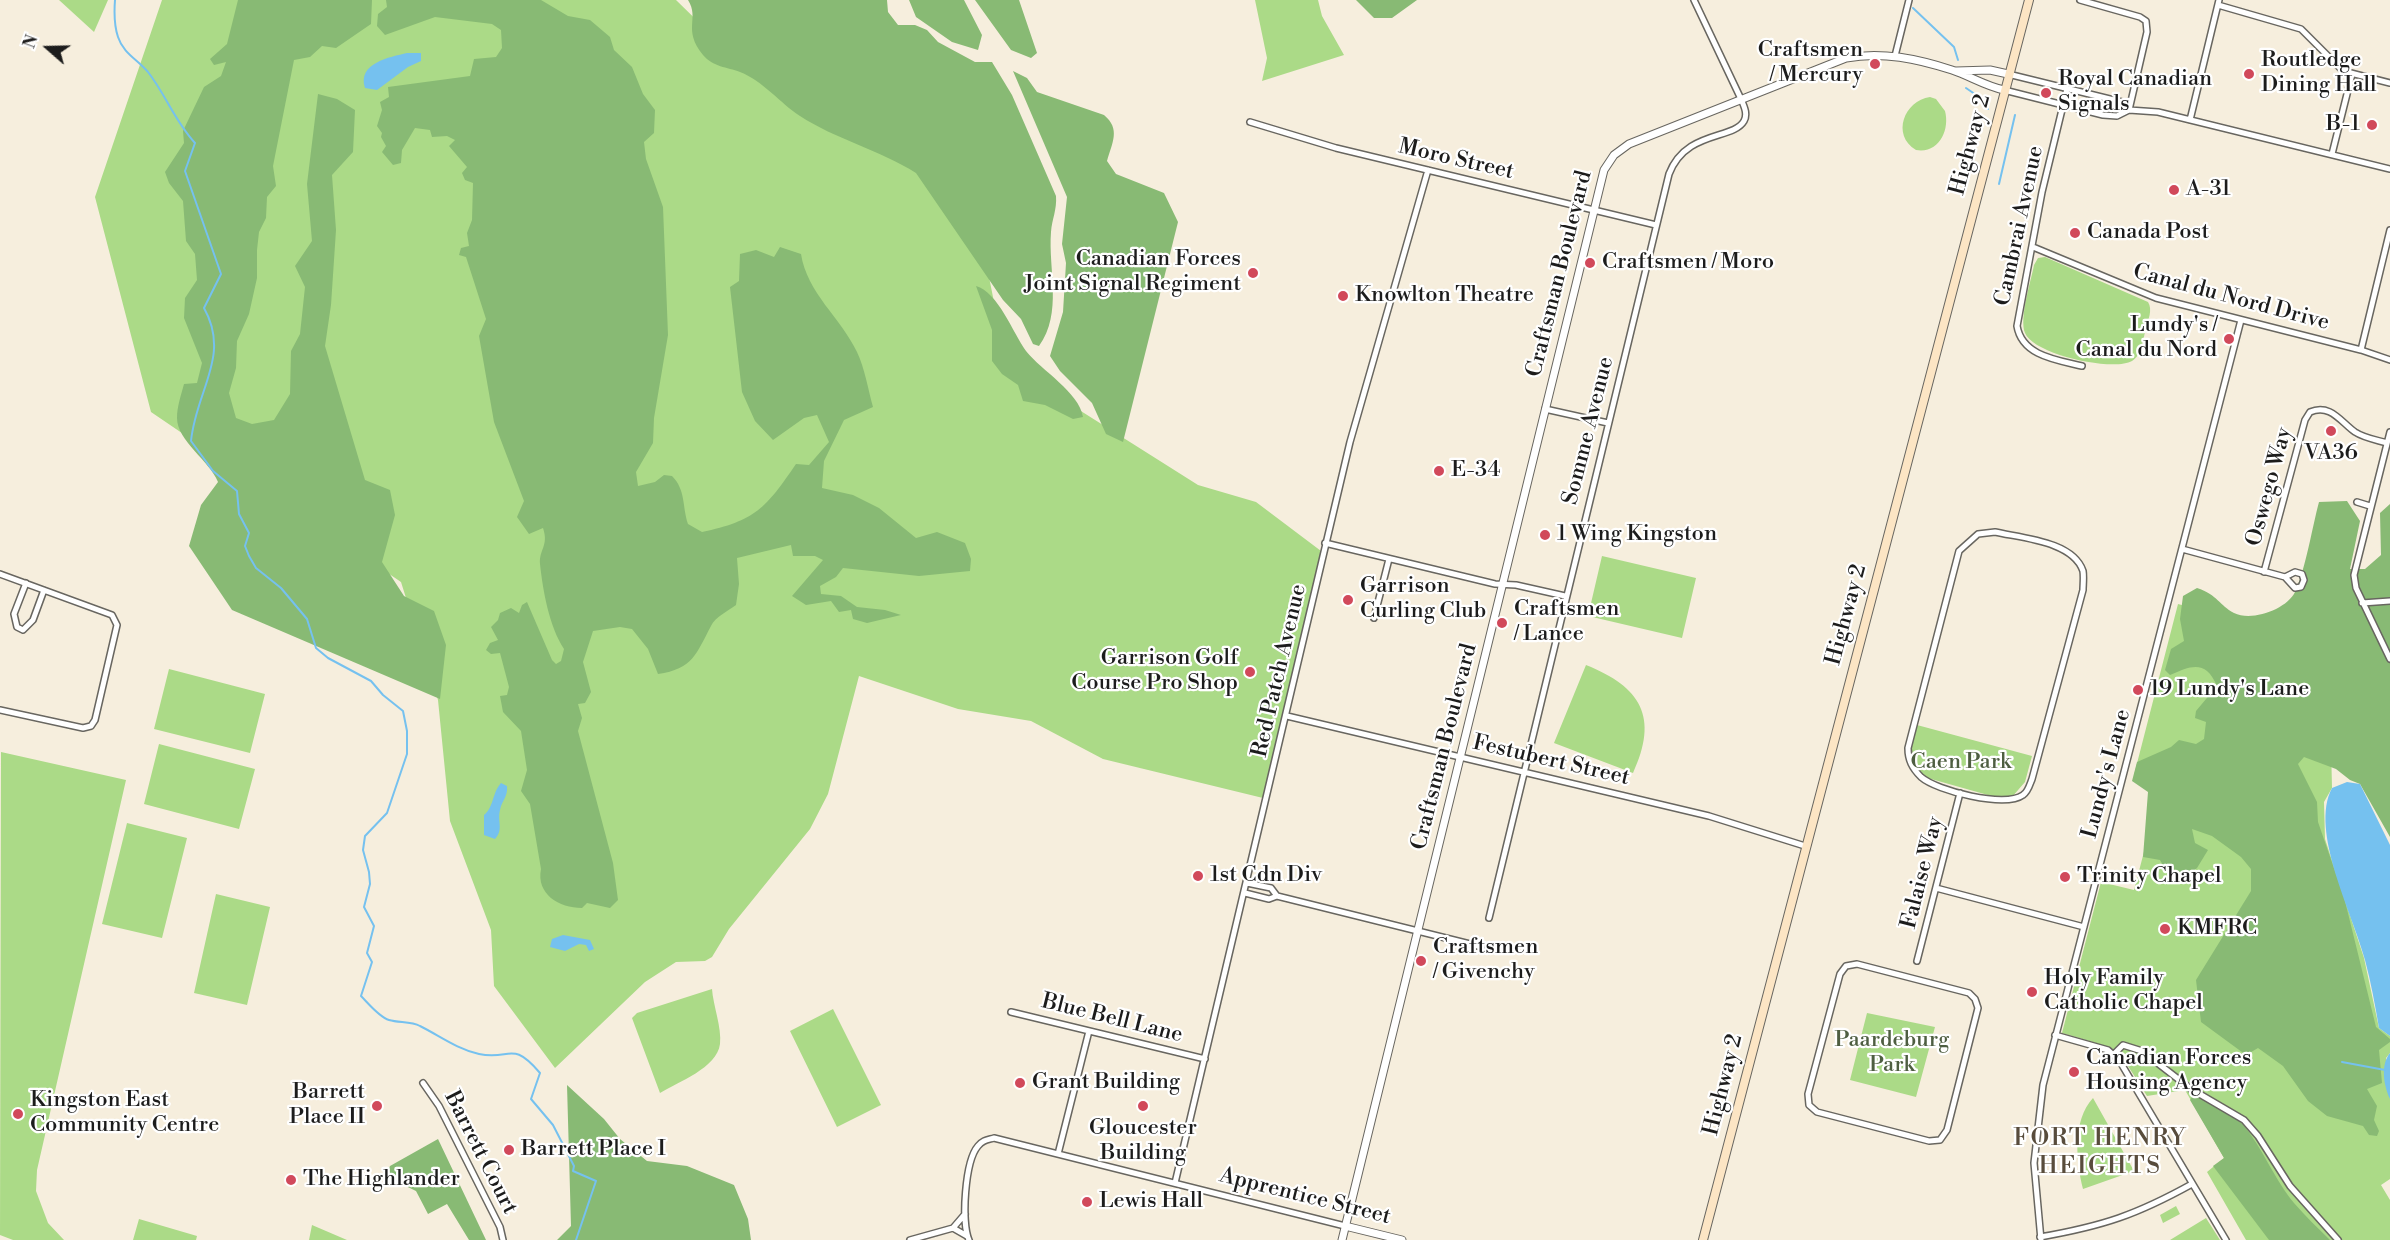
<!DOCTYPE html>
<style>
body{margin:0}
#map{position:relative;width:2390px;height:1240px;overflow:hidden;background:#f6eedd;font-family:"Libre Bodoni",serif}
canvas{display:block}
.north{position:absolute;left:18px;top:18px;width:60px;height:60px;-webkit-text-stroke:4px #fff;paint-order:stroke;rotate:290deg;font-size:16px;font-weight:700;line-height:24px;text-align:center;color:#1c1c1c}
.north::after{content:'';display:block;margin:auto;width:21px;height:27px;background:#1c1c1c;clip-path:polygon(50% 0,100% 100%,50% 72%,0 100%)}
</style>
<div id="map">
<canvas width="2390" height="1240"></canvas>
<div class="north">N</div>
</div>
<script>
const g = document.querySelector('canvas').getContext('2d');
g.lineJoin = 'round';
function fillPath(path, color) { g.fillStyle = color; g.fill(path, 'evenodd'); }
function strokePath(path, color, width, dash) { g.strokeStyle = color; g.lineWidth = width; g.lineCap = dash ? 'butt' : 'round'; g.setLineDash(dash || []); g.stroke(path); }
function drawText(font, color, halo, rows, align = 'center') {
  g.font = font + ' "Libre Bodoni",serif'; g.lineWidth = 4.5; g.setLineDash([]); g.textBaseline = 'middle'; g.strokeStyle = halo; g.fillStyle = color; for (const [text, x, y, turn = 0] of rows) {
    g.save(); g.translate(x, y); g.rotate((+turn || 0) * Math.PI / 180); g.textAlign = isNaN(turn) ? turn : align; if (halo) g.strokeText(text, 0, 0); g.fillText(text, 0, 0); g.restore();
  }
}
fillPath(new Path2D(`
 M59 0H108L94 32Z
 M162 0H676L722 45 905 155 984 252 1001 337 1065 401 1198 485 1256 502 1325 554 1263 798 1103 759 1031 721 958 709 859 676 828 794 810 829 729 929 712 957 705 961 676 962 645 982 555 1068 494 986 491 930 450 821 438 700 401 582 151 412 95 197Z
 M1255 0H1318L1322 16 1344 55 1262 81 1267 58Z
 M1930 97 1936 99 1945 111C1950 130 1939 154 1916 150 1891 135 1904 101 1930 97Z
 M2045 257 2148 302C2153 310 2148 320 2146 328 2143 339 2142 355 2132 361 2112 372 2033 354 2025 333 2019 318 2031 281 2034 265L2038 258Z
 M1602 556 1696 578 1682 638 1588 616Z
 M2178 604 2297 636 2330 703 2332 788 2324 802 2325 839 2364 958 2379 1028 2390 1036V1053L2386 1058 2390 1099V1179L2381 1185 2390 1200V1240H2246L2207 1172 2224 1158 2185 1090 2147 1096C2117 1046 2117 1049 2062 1033L2101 882 2134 890 2162 783 2134 775Z
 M1586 665C1641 687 1659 717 1633 773L1554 743Z
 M169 669 265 694 250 753 154 729Z
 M1917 725 2032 756 2025 782 2012 797 2002 799 1924 777C1905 763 1912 745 1917 725Z
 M159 744 255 769 239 829 144 804Z
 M1 752 126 780 37 1170 36 1191 48 1223 64 1240H13L0 1235Z
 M127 823 187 838 162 938 102 924Z
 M216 894 270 907 247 1005 194 993Z
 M712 989C713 1005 722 1028 720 1044 717 1068 678 1082 660 1093L632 1018 637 1013Z
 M833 1009 881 1105 837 1127 790 1031Z
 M1867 1013 1935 1027 1916 1097 1850 1080Z
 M2093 1098 2134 1171 2083 1189C2076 1161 2072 1121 2093 1098Z
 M2176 1206 2180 1214 2163 1223 2160 1215Z
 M2206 1218 2220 1240H2170Z
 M139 1219 197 1236 196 1240H133Z
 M312 1225 347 1240H309Z`), '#abda87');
fillPath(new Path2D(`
 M238 0H372L371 24 336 48 322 46 310 57 294 60 273 166 276 186 267 197 266 218 259 232 257 250V278L249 314 237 341 236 368 229 393 236 418 252 424 274 420 290 394 291 351 300 334 305 287 295 266 312 241 307 184 318 94 337 99 355 110 353 152 332 175 336 230 331 305 325 346 365 480 390 490 395 515 382 562 404 596 434 611 446 645 440 699 232 610 189 546 201 505 218 482C210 461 177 441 177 418 177 407 181 395 184 384L197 383 202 363 184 318 185 298 197 280 195 254 186 241 183 201 169 183 165 172 184 143 183 131 204 87 221 76 226 62 214 65 210 59 227 44Z
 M386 0H541L568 16 590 20 610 37 614 50 632 67 643 94 655 110 654 133 644 142 646 159 663 207 668 335 654 418 653 443 636 472 638 486 655 482 664 475 672 476C686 490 682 506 688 524L702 532C755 521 766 508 796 464L809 465 829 442 817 415 804 418 773 440 755 421 742 392 730 287 739 281 740 254 756 250 774 257 780 247 801 254C807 293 841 318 857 352 865 369 868 389 873 407L844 420 824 461 822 488 853 495 879 508 916 538 937 532 965 543 971 559 970 571 919 576 843 568 836 577 820 586 821 594 841 596 857 607 885 610 901 615 867 623 853 619 851 610 839 612 831 601 806 605 792 596 823 560 815 556H793L791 545 737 558 739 584 736 605C728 611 715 617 711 626 696 654 693 669 658 674L648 649 632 629 620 627 593 631 583 662 591 692 585 703 578 704 582 718 578 731 613 863 618 900 610 908 587 903 582 908C559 908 536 894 541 869L530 804 521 791 527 770 521 731 503 712 500 696 507 695 509 687 500 653 491 654 486 650 490 643 498 640 491 627 498 620 500 613 511 608 519 613 522 605 527 602 552 660 556 664 561 661 564 649C549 626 543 591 540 564 539 549 549 546 543 528L529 534 517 517 524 501 494 422 479 336 486 319 466 257 459 255 461 248 469 246 467 233 472 220 473 183 465 180 462 173 467 167 449 146 455 140 447 136 432 137 430 130 415 128 402 150 401 163 393 165 382 152 386 146 381 137 382 133 377 126 382 110 380 102 389 97 388 87 470 76 474 59 496 57 502 48 501 30 492 24 435 17 385 35 377 26 378 14 387 7Z
 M688 0H887L888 12 898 25H915L927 30 938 42 975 62H992L1012 95 1056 196C1057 210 1052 219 1051 232 1048 269 1063 313 1039 346L1033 344 1021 319 1003 300 916 173C880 150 835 139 800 116 780 103 763 81 740 72 727 67 713 67 703 55 682 29 700 19 688 0Z
 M909 0H964L982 35 978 50 952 42 916 17Z
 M975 0H1019L1037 53 1031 58 1011 50Z
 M1356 0H1417L1392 18H1374Z
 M1013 71 1027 78 1037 92 1104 115C1121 129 1112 143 1107 161L1116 174 1164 193 1178 222 1123 442 1106 434 1092 403 1060 371 1050 356 1063 312 1066 263 1062 244 1067 197Z
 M976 286C998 292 1013 333 1026 351 1042 371 1079 392 1083 417L1073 419 1045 405 1023 401 1018 385 1002 374 992 361V330Z
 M2347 501 2360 521 2350 569H2365L2381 555 2380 513 2390 504V837L2360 784 2350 780 2336 769 2304 757 2298 764 2317 802 2318 822 2344 897 2376 1027 2390 1039V1042L2379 1050 2382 1083 2367 1089 2377 1106 2374 1120 2379 1131 2377 1136 2369 1135 2363 1126 2327 1116 2308 1101 2283 1066 2258 1048 2246 1055 2201 1022 2196 980 2251 891V869L2241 857 2212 836 2192 829 2195 843 2208 850 2197 868 2186 877 2168 874 2160 860 2143 857 2148 792 2132 781 2137 762 2171 747 2179 740 2196 744 2204 739 2206 722 2195 718 2196 711 2217 686C2206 660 2192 665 2170 675L2165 670 2171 649 2184 641 2180 619 2183 596 2197 588C2218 595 2219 605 2234 613 2252 622 2287 609 2295 592 2306 568 2312 528 2319 502Z
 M567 1085 604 1119 620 1139 647 1161 687 1166 734 1185 748 1219 751 1240H557L571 1226Z
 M2194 1094C2255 1113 2258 1157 2294 1203 2305 1216 2318 1228 2330 1240H2269L2213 1166 2224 1158 2190 1100Z
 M438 1139 486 1240H469L447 1204 428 1214 416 1191 385 1176 390 1166Z`), '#88ba74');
fillPath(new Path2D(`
 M407 53H421V61L408 67 377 90 365 88C357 63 390 57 407 53Z
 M2347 782 2360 784 2390 845V1036L2379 1028C2375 1005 2371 982 2365 960 2353 914 2309 831 2332 788Z
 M501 783 507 786C508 797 502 800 500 810 497 822 504 829 495 839L484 835V815C494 807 492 793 501 783Z
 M563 935 590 940 594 949 589 951 586 945 579 944 565 951 550 947 552 939Z
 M2390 1053V1099C2384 1086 2380 1065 2390 1053Z`), '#75c1ef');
strokePath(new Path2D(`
 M115 0C114 13 114 25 118 37 123 53 138 60 148 72 166 95 174 120 195 143L185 171 221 274 204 308C231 356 196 390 191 441L213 471 237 491 239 514 249 533 245 546 249 556 256 568 281 588 307 619 316 648 328 658 371 681 383 695 403 711 407 731V754L387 813 365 836 363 850 369 872 370 884 364 907 374 926 367 953 372 962 361 996C368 1003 379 1017 389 1020 399 1023 411 1021 420 1026 440 1036 457 1049 479 1054 511 1061 511 1039 540 1073L531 1099 553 1125 574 1166 573 1171 596 1181 576 1240
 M1913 8 1954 47 1958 60
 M1966 88 1985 101V108L1988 109
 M1999 184 2015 115
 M2342 1062 2385 1070`), '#75c1ef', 2);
const minor = new Path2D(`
 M2080 0 2140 17 2146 21 2147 32 2129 110
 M2218 5 2301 29 2343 71 2390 83
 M1895 56 1909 0
 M2008 74 2122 102 2129 110
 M2067 89 2042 192 2017 326C2022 356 2057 360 2082 366
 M2004 90 2103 115 2117 116 2129 110 2158 112 2390 169
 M2190 120 2219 0
 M1250 122 1336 148 1656 225
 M2332 154 2352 74
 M2033 247 2156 298 2361 350 2390 360
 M2361 350 2390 230
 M1545 409 1608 423
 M2390 432 2354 575 2356 588 2390 659
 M2357 502 2370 506
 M1995 532C2021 538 2073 541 2083 571 2084 577 2083 585 2083 590L2032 779C2030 784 2028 792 2023 795 2005 808 1937 791 1921 777 1912 768 1908 760 1908 748L1959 551 1978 534Z
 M1325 543 1495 584 1516 585 1565 596
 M2182 549 2285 577 2295 588 2301 587 2304 580 2302 574 2295 572 2285 577
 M2264 572 2305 420 2310 412C2330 403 2341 422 2355 432 2364 438 2377 440 2387 443
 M0 574 112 615 117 625 95 720 91 726 83 728 0 710
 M26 583 14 614 17 627 23 630 33 620 44 590
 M2362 603 2390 601
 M1374 618 1389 559
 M1287 716 1709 816 1805 846
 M1247 883 1271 888 1277 896 1482 947
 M1936 888 2084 927
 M1245 893 1269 899 1277 896
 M1489 918 1669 174C1686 130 1733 140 1744 121 1748 114 1744 106 1741 99L1694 0
 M1917 961 1960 793
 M1857 964 1969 993 1975 999 1978 1008 1947 1130 1940 1140 1929 1141 1817 1112 1809 1105 1808 1094 1840 974 1846 966Z
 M1011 1012 1205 1059
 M2055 1035 2108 1050 2119 1060 2226 1240
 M2113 1055 2123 1045 2142 1051 2191 1089 2244 1120 2258 1136 2290 1186 2338 1240
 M423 1083 439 1106 500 1227 503 1240
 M1058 1154 1089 1031
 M1175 1183 1350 442 1428 170
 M953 1228 965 1214
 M2040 1237C2103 1226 2136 1215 2192 1184
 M910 1240 953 1228 967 1236
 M969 1240C961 1222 965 1161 978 1146 983 1140 987 1140 994 1138L1345 1226
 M2041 1240 2034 1163 2043 1085 2241 320`);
const tertiary = new Path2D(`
 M1956 71 1990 70 2008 74
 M1345 1226 1402 1240
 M1342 1240 1604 170 1614 155 1629 144 1846 58C1882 51 1918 59 1952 70 1970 76 1985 86 2004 90`);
const secondary = new Path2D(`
 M1703 1240 2029 0`);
strokePath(minor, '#686660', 8);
strokePath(tertiary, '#686660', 9);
strokePath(secondary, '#686660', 10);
strokePath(minor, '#fff', 5);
strokePath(tertiary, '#fff', 7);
strokePath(secondary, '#fce5c4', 8);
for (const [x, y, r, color] of [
 [1875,64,6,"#d1495b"],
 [2249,74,6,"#d1495b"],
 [2046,93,6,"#d1495b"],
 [2372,125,6,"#d1495b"],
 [2174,190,6,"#d1495b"],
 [2075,233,6,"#d1495b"],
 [1590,263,6,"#d1495b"],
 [1253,273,6,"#d1495b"],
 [1343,296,6,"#d1495b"],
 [2229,339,6,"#d1495b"],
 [2331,431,6,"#d1495b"],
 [1439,471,6,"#d1495b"],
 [1545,535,6,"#d1495b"],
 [1348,600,6,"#d1495b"],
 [1502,623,6,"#d1495b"],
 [1250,672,6,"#d1495b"],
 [2138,690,6,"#d1495b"],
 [1198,876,6,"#d1495b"],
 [2065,877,6,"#d1495b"],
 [2165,929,6,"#d1495b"],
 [1421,961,6,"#d1495b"],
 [2032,992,6,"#d1495b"],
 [2074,1072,6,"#d1495b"],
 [1020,1083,6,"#d1495b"],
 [377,1106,6,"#d1495b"],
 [1143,1106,6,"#d1495b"],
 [18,1114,6,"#d1495b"],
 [509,1150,6,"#d1495b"],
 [291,1180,6,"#d1495b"],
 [1087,1202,6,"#d1495b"]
]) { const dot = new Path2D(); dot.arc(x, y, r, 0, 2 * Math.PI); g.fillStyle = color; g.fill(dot); strokePath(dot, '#fff', 2); }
drawText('22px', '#1c1c1c', '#fff', [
 ["Craftsmen",1863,51,"right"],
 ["/ Mercury",1863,76,"right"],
 ["Routledge",2261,61],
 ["Dining Hall",2261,86],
 ["Royal Canadian",2058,80],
 ["Signals",2058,105],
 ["B-1",2360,125,"right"],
 ["A-31",2186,190],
 ["Canada Post",2087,233],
 ["Canadian Forces",1241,260,"right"],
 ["Joint Signal Regiment",1241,285,"right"],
 ["Craftsmen / Moro",1602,263],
 ["Knowlton Theatre",1355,296],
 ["Lundy's /",2217,326,"right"],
 ["Canal du Nord",2217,351,"right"],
 ["VA36",2331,454,"center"],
 ["E-34",1451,471],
 ["1 Wing Kingston",1557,535],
 ["Garrison",1360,587],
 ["Curling Club",1360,612],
 ["Craftsmen",1514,610],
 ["/ Lance",1514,635],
 ["Garrison Golf",1238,659,"right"],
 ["Course Pro Shop",1238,684,"right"],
 ["19 Lundy's Lane",2150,690],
 ["1st Cdn Div",1210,876],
 ["Trinity Chapel",2077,877],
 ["KMFRC",2177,929],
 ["Craftsmen",1433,948],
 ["/ Givenchy",1433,973],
 ["Holy Family",2044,979],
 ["Catholic Chapel",2044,1004],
 ["Canadian Forces",2086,1059],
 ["Housing Agency",2086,1084],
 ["Grant Building",1032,1083],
 ["Barrett",365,1093,"right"],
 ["Place II",365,1118,"right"],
 ["Kingston East",30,1101],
 ["Community Centre",30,1126],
 ["Gloucester",1143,1129,"center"],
 ["Building",1143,1154,"center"],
 ["Barrett Place I",521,1150],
 ["The Highlander",303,1180],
 ["Lewis Hall",1099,1202]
], 'left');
drawText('22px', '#1c1c1c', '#fff', [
 ["Highway 2",1971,145,-75],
 ["Moro Street",1456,160,13],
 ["Cambrai Avenue",2020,226,-78],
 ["Craftsman Boulevard",1560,274,-76],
 ["Canal du Nord Drive",2231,298,15],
 ["Somme Avenue",1589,431,-76],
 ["Oswego Way",2270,487,-75],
 ["Highway 2",1847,615,-75],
 ["Red Patch Avenue",1280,671,-77],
 ["Craftsman Boulevard",1445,747,-76],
 ["Festubert Street",1551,761,13],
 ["Lundy's Lane",2107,774,-75],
 ["Falaise Way",1923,873,-76],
 ["Blue Bell Lane",1112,1019,14],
 ["Highway 2",1724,1085,-76],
 ["Barrett Court",480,1153,63],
 ["Apprentice Street",1305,1197,14]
]);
drawText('22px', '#4e5e41', '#fff', [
 ["Caen Park",1961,763],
 ["Paardeburg",1892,1041],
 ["Park",1892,1066]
]);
g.letterSpacing = '1.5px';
drawText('24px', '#584c3c', '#fff', [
 ["FORT HENRY",2100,1139],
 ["HEIGHTS",2100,1167]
]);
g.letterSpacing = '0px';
</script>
